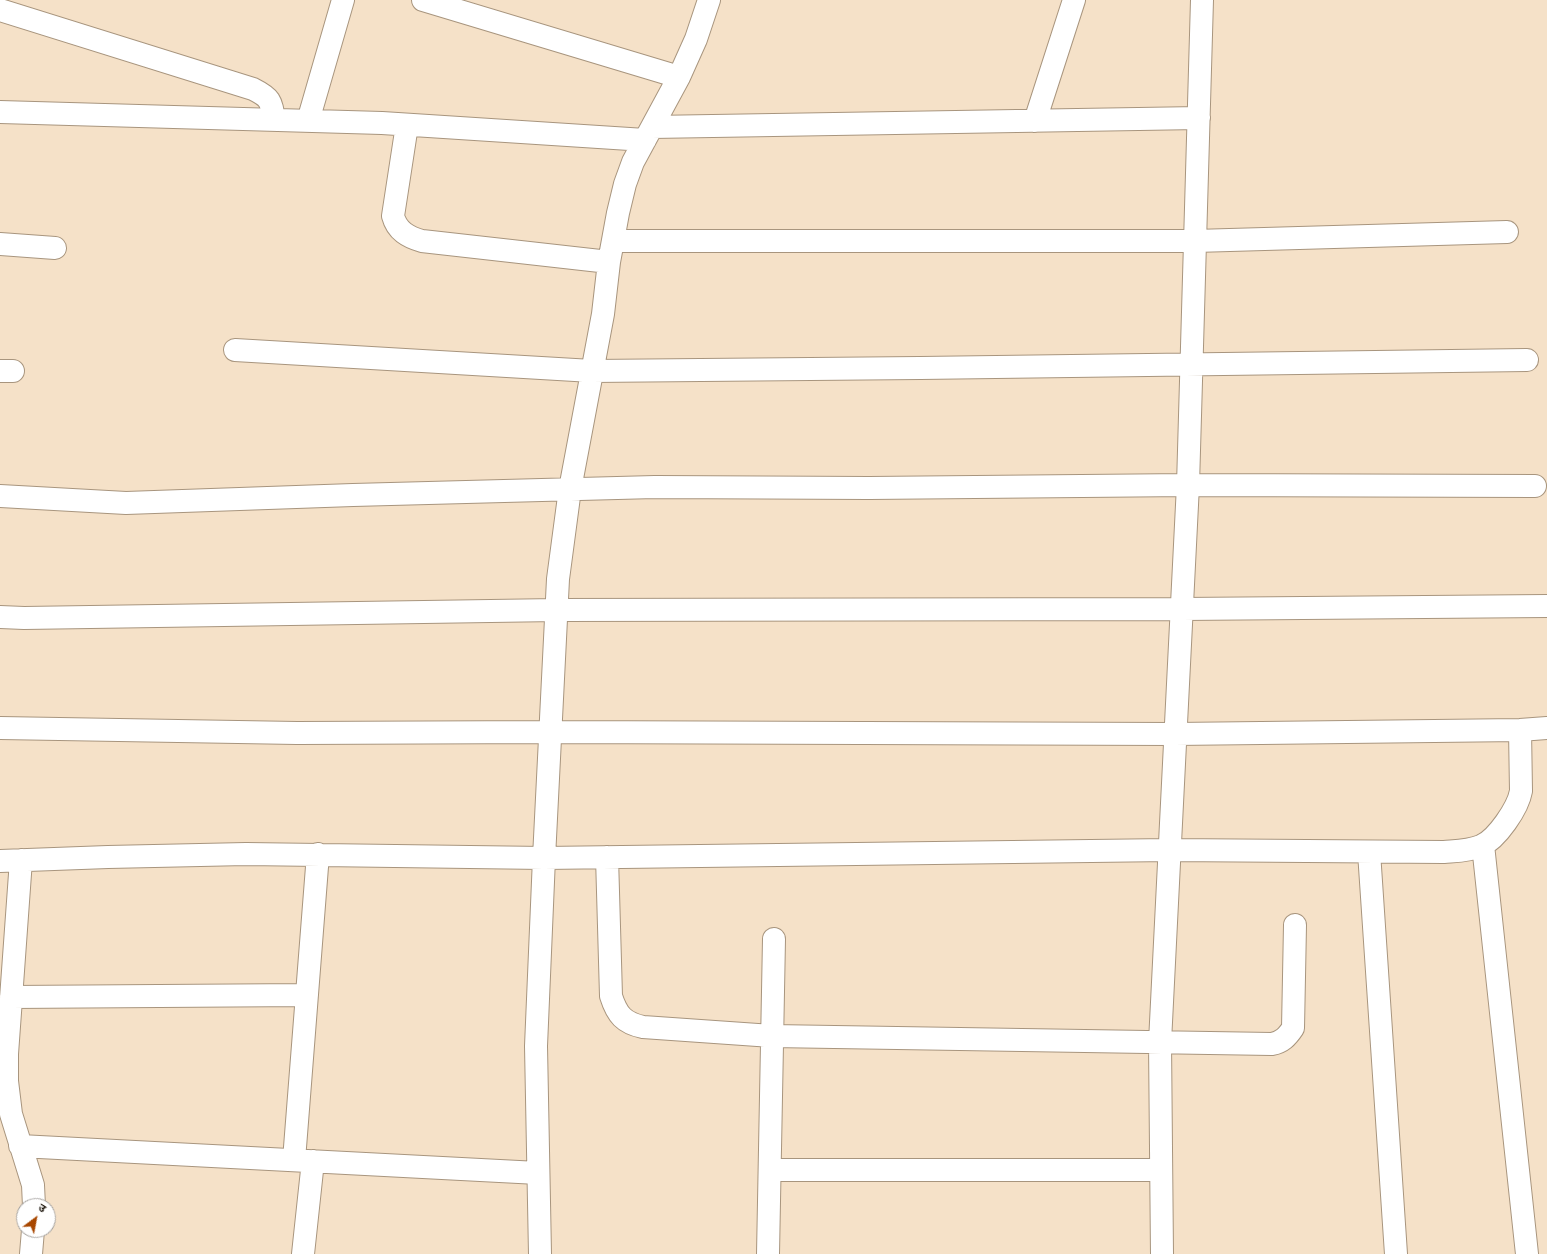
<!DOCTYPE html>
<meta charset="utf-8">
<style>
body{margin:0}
#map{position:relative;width:1547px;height:1254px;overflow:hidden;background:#f5e1c8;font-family:"Alegreya Sans","Noto Sans Devanagari",sans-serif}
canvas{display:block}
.north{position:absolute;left:16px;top:1198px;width:40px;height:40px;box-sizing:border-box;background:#fff;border:1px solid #a5a29f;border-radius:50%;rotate:32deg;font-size:11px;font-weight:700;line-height:16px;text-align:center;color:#1e170e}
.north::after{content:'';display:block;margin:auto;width:14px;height:18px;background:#a84700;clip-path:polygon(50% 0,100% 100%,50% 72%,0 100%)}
</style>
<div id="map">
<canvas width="1547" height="1254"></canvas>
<div class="north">उ</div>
</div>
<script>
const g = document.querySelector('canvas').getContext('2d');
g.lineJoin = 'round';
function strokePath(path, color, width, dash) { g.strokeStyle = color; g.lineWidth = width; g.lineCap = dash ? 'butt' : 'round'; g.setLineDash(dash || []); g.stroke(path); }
const street = new Path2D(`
 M423 0 679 77
 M0 10 253 89C271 98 271 101 274 120
 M0 112 382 123 645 140
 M308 121 343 0
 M1035 121 1074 0
 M407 125 393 216C397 231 408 237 422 241L609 262
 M652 127 1199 118
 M614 241H1195L1507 232
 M0 244 55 248
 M235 350 592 371 920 368 1527 360
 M0 371H13
 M0 496 126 503 353 495 655 487 869 488 1188 485 1535 486
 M0 617 24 618 557 610 1182 609 1547 606
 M0 728 297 733 550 732 1175 734 1520 730 1547 728
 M1483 845 1527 1254
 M1369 852 1396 1254
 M607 857 611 996C617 1015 624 1023 643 1027L772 1036 1272 1044C1282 1042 1287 1037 1293 1028L1295 925
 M21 860 7 1054V1081L11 1114 33 1185 34 1206
 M0 861 108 857 246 854 544 858 1169 850 1444 852C1456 851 1469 851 1481 846 1497 839 1518 808 1521 791L1520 730
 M11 997 307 995
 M20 1146 538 1173
 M294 1160 318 854
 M770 1170H1161
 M31 1254 33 1230
 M303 1254 313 1161
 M540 1254 536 1046 544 858 558 579 570 489 603 314 609 262 618 213 625 184 633 162 679 77 696 39 709 0
 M768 1254 774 939
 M1162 1254 1160 1042 1188 485 1202 0`);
strokePath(street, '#a8957e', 24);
strokePath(street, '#fff', 22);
</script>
